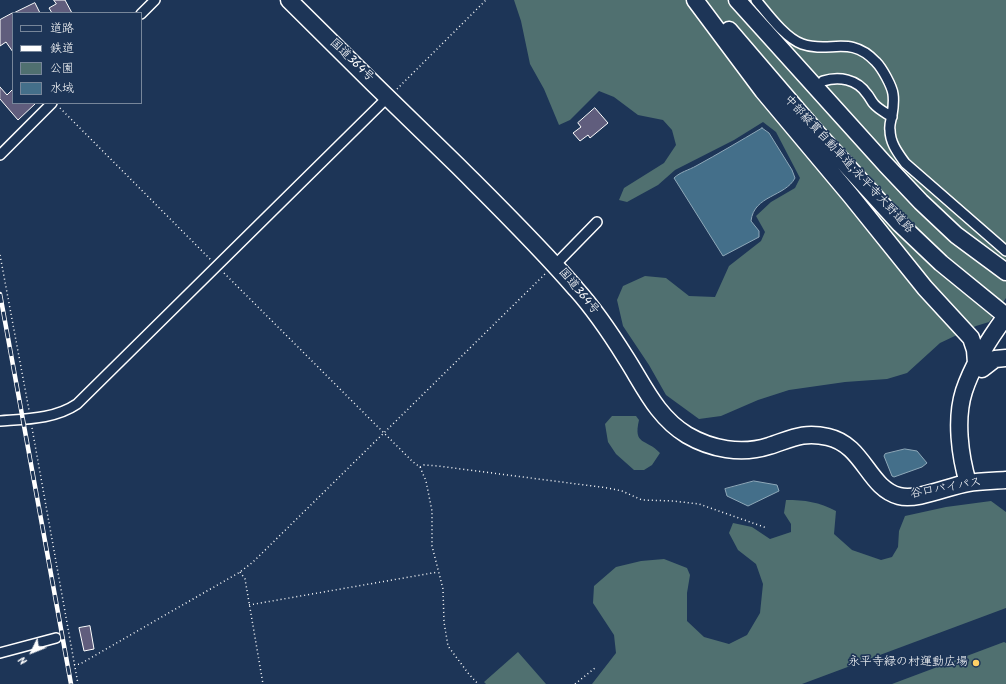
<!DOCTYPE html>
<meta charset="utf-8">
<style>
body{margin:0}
#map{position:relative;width:1006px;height:684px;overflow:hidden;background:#1d3557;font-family:Kalam,"Klee One",sans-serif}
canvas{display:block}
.legend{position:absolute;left:12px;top:12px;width:130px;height:92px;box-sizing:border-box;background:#1d3557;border:1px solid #77869a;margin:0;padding:5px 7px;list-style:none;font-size:12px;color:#fff}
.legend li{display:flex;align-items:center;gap:8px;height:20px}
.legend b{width:20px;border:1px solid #77869a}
.north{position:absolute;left:12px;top:632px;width:40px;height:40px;-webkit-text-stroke:3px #1d3557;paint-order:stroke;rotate:227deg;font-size:11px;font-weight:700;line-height:16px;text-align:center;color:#fff}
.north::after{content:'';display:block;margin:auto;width:14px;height:18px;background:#fff;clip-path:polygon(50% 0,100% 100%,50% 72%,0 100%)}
</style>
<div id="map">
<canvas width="1006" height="684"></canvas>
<ul class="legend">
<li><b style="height:5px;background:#1d3557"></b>道路</li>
<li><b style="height:5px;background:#fff"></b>鉄道</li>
<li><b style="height:11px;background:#507070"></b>公園</li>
<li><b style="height:11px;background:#446f8a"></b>水域</li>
</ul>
<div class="north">N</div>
</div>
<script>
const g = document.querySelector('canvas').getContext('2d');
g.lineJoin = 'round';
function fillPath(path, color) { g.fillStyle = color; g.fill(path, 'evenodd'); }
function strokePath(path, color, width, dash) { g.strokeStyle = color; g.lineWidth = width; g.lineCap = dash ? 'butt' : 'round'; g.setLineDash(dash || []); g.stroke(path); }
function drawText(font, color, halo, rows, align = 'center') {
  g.font = font + ' Kalam,"Klee One",sans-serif'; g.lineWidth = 3.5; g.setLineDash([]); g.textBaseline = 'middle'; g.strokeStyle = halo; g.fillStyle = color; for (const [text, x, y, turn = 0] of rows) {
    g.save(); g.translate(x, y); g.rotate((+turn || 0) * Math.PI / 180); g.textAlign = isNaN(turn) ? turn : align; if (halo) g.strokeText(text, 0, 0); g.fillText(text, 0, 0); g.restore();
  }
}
fillPath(new Path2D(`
 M514 0H1006V298L989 322 976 326 940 343 907 373 887 379 845 382 789 390 758 400 721 416 699 419 666 395 649 365 623 326 617 300 623 286 645 276 666 278 689 296 715 297 729 266 761 241 765 232 756 216 771 202 795 188 800 178 776 132 763 122 734 140 675 170 658 185 627 202 619 200 624 188 664 163 676 145 672 130 663 120 638 115 614 97 599 91 570 120 559 125 544 89 530 64 521 21Z
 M612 416H636L639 420C633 446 646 438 660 453L652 465 644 470H634L616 454 608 442 605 424Z
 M786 500C805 500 819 502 836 511L834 534 852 550 881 560 892 557 898 547 899 531 905 516 946 507 991 501 1006 512V608L802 684H592L616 653 614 635 593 603 594 586 616 567 641 561 664 559 687 568 690 575 687 593V621L704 637 729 644 747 635 760 613 763 584 756 564 738 550 729 533 733 523 752 527 770 539 791 532V524L784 513Z
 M1004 642 1006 643V684H892Z
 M518 652 546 684H486L484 682Z`), '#507070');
const water = new Path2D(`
 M762 128 769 133 792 170 795 178C785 197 754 195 751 221L759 231V237L723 256 674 178C680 172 689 170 696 166 718 154 740 141 762 128Z
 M905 449 917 451 927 463 922 467 894 477 892 476 884 456 885 454Z
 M754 481 777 485 779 491 748 506 727 496 725 489Z`);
fillPath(water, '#446f8a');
strokePath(water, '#8fa9b9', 1);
const building = new Path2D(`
 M54 0H65L72 13H52L49 8 56 4Z
 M35 3 40 13H14Z
 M13 13V52L6 42 0 46V20Z
 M0 87 7 95 13 89V103H36L18 120 0 99Z
 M595 108 608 123 590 138 588 135 580 141 573 133 581 127 578 123Z
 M90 626 94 649 84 651 79 628Z`);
fillPath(building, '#605d7d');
strokePath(building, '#fff', 1);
const street = new Path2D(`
 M756 0C767 13 785 38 802 44 830 54 850 34 876 62 882 68 892 86 893 94 894 101 893 109 892 115 891 120 889 126 890 130 890 143 898 153 905 163L1006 251
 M141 14 155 0
 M823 81C839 76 857 79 867 94 870 97 871 101 874 104 878 109 886 113 892 117
 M0 155 52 103
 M555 265 597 222
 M0 421C26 419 55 419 77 404L388 97
 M0 653 56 638`);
const highway = new Path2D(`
 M289 0C345 56 401 111 458 166 498 206 539 246 576 289 595 310 611 334 626 358 644 386 657 417 687 435 711 449 741 455 769 446 791 439 803 431 828 437 864 445 868 488 899 496 917 501 949 486 968 483 981 481 994 481 1006 480
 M695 0 763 91 851 196 925 288 971 338 975 350 976 363
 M737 0 885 164 921 202 956 235 1006 272
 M729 30 818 134 900 224 941 263 1006 316
 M982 369 995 359 1006 358
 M968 483C960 456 955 419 964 391 973 364 989 339 1006 316`);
strokePath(street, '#fff', 12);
strokePath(highway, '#fff', 19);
strokePath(new Path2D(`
 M397 89 486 0
 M60 108 211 260
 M0 255 29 410
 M224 273 413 462 420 467 426 481 432 511V546L443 589 444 622 448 646 468 673 478 684
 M32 428 78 684
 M420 467 424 465 438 466 608 488 622 491 642 500 673 501 699 504 767 528
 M240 572 245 579 263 684
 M249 605 438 572
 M74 665 80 664 240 572 253 562 546 273
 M575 684 595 668`), '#fff', 1.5, [1, 3]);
strokePath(street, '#1d3557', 9);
strokePath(highway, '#1d3557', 16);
const rail = new Path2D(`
 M0 294 71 684`);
strokePath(rail, '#fff', 4.5);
strokePath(rail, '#1d3557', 3, [9]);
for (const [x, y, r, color] of [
 [976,663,4,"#ffd166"]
]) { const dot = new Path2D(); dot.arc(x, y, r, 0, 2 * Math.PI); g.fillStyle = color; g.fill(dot); strokePath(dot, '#1d3557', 1.5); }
drawText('12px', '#fff', '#1d3557', [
 ["国道364号",351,61,44],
 ["中部縦貫自動車道;永平寺大野道路",848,165,47],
 ["国道364号",578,292,50],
 ["谷口バイパス",946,489,-10]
]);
drawText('12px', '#fff', '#1d3557', [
 ["永平寺緑の村運動広場",968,663]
], 'right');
</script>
